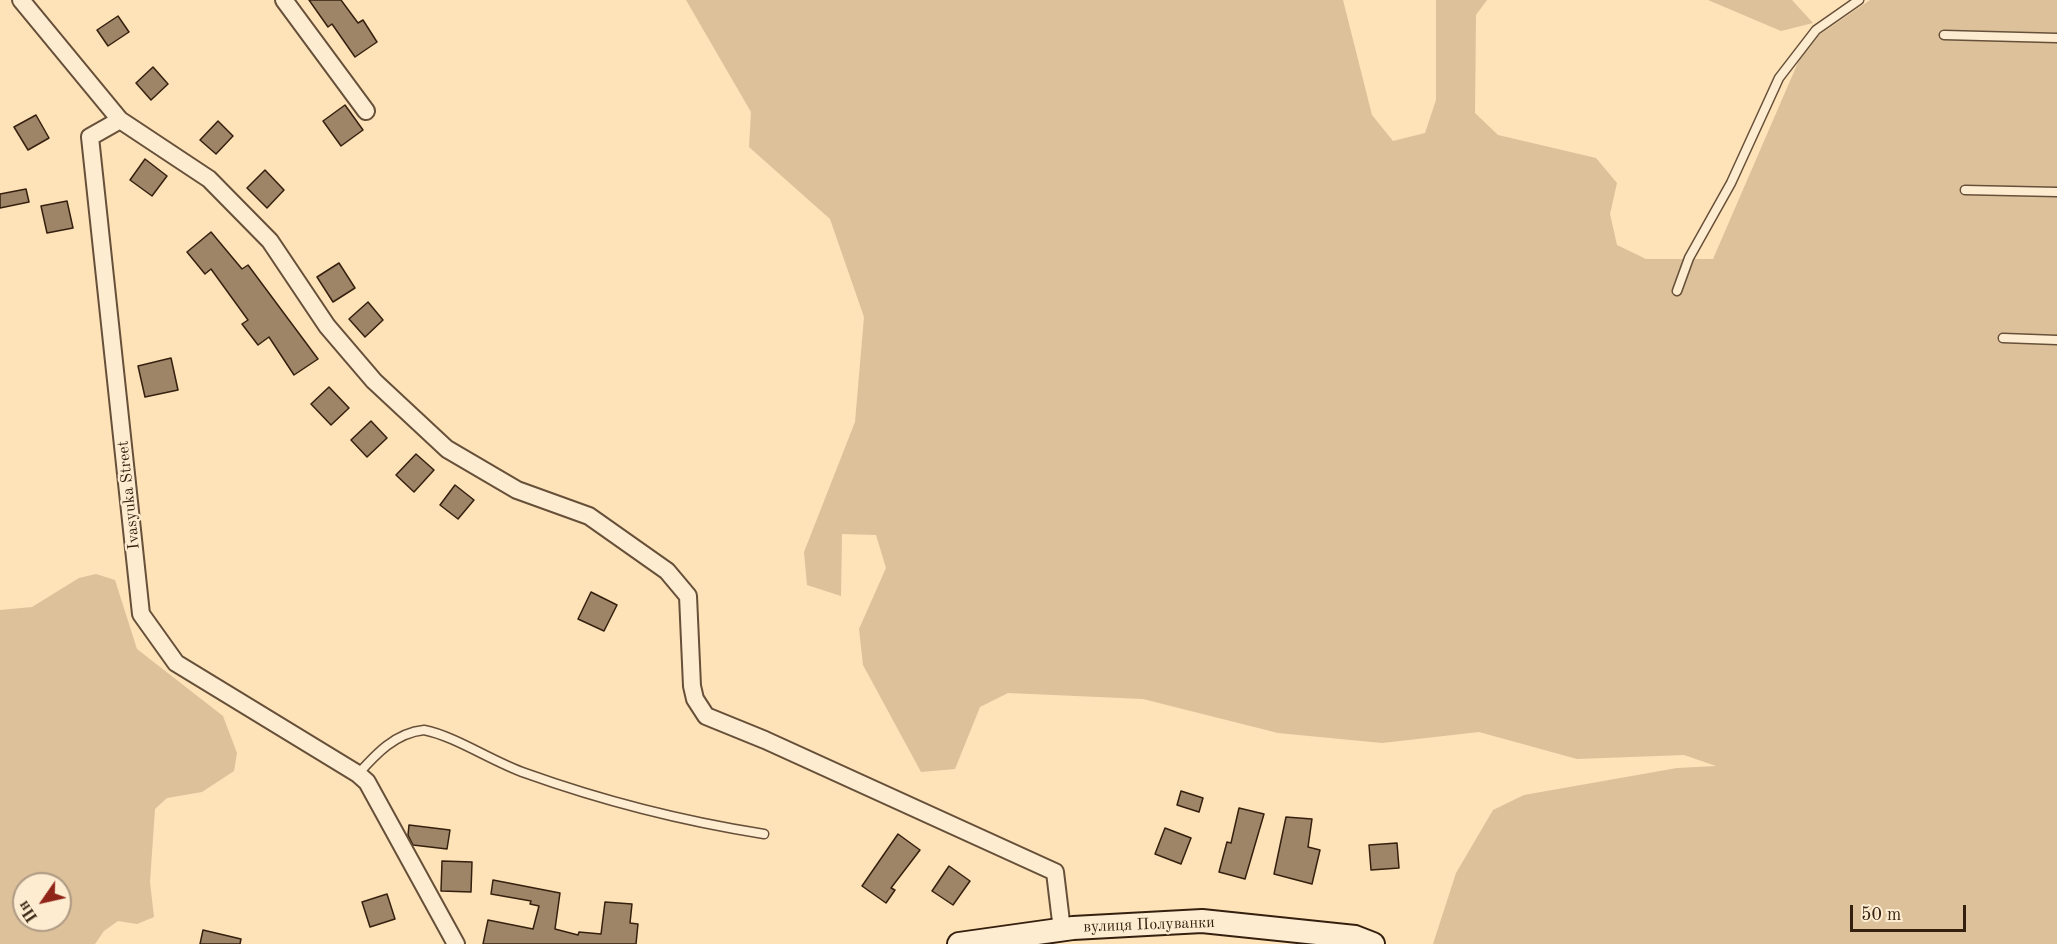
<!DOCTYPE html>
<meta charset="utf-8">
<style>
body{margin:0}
#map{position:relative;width:2057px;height:944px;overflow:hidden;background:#fee2b8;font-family:"Old Standard TT",serif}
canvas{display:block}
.north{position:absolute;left:12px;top:872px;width:60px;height:60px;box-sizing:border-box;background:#feecd1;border:2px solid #ae9a83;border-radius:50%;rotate:236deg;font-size:16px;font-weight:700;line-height:24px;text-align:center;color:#35200f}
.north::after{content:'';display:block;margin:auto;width:21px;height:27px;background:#8f2418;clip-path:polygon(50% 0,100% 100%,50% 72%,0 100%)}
.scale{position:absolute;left:1850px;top:905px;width:116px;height:27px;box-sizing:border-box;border:3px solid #35200f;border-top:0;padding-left:8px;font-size:18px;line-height:21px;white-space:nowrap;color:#35200f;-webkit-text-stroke:4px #feecd1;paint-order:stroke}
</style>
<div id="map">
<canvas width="2057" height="944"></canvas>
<div class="north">Пн</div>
<div class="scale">50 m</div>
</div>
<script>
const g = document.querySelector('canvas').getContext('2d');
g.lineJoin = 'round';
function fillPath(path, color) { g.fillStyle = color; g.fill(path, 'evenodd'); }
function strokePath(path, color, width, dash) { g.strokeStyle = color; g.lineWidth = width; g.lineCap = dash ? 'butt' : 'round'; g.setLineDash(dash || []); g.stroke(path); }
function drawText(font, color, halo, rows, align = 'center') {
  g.font = font + ' "Old Standard TT",serif'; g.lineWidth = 4.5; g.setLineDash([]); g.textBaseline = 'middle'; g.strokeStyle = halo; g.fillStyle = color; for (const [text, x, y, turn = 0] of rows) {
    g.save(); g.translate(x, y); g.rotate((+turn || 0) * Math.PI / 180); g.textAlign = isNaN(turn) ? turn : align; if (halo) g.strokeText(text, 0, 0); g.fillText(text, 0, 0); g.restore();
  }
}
fillPath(new Path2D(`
 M686 0H1343L1372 115 1393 141 1425 133 1436 100V0H1487L1476 15 1475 113 1498 135 1596 158 1617 183 1610 214 1617 245 1646 259H1713L1806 44 1870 0H2057V944H1433L1456 873 1493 810 1524 795 1677 768 1716 766 1684 755 1577 759 1479 732 1382 743 1278 733 1143 699 1008 693 980 707 955 769 921 772 863 665 859 629 886 568 876 535 842 534 841 596 807 585 804 552 855 422 864 317 830 219 749 147 751 112Z
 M1708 0H1792L1813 23 1781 31Z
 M96 574 115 580 137 649 223 716 237 753 234 771 202 792 167 798 155 809 150 882 154 917 137 924 118 921 104 931 95 944H0V610L32 607 79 578ZM24 884H60V920H24Z`), '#dcc19b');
const building = new Path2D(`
 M309 0H341L358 23 363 20 377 42 355 57 332 24 328 27Z
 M118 16 129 32 108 46 97 30Z
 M153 67 168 84 151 100 136 83Z
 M345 105 363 130 341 146 323 121Z
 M36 115 49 138 28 150 14 127Z
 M218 121 233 136 216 154 200 140Z
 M145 159 167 176 152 196 130 180Z
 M265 170 284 190 267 208 247 188Z
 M26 189 29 202 0 208V194Z
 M67 201 73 228 47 233 41 206Z
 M211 232 242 269 248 265 318 359 294 375 269 337 258 345 242 324 248 320 211 269 205 274 187 252Z
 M339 263 355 288 333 302 317 277Z
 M368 302 383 320 365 337 349 319Z
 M171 358 178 390 145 397 138 366Z
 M329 387 349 408 331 425 311 404Z
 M371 421 387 438 367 457 351 440Z
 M416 454 434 470 414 492 396 475Z
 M455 485 474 500 458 519 440 505Z
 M591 592 617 605 604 631 578 619Z
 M1181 791 1203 798 1199 812 1177 805Z
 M1239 808 1264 814 1245 879 1219 872 1227 842 1231 843Z
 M1286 817 1312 819 1308 847 1320 850 1312 884 1274 874Z
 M409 825 450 830 447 849 413 845 408 835Z
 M1165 828 1191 838 1181 864 1155 854Z
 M898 834 920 850 891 888 895 890 886 903 862 886Z
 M1397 843 1399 868 1371 870 1369 845Z
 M442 861 472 862 471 892 441 891Z
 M949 866 970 881 953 905 932 891Z
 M493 880 560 893 555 929 578 935 579 932 601 934 605 902 632 904 630 923 638 924 636 944H483L488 920 533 929 539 906 530 904 531 901 491 894Z
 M387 894 395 919 370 927 362 902Z
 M203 930 241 939 240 944H200Z`);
fillPath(building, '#9e8567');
strokePath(building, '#35200f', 1.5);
const lane = new Path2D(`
 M1944 35 2057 38
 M1965 190 2057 192
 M1677 291 1689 258 1731 183 1779 78 1816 30 1859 0
 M2003 338 2057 340
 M358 774C376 754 395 733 424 730 455 736 493 762 525 773 603 801 682 821 764 834`);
const street = new Path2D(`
 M21 0 120 120 90 137 141 614 176 663 358 774 367 782 456 944
 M284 0 366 111
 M120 120 209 179 270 241 327 326 374 381 447 449 517 490 589 516 667 571 688 596 692 686 695 699 706 716 765 740 1055 872 1062 930`);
const secondary = new Path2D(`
 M959 944 1073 928 1202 921 1355 937 1373 944`);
strokePath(lane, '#675039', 11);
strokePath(street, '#675039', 20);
strokePath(secondary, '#35200f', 26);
strokePath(lane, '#feecd1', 8);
strokePath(street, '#feecd1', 16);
strokePath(secondary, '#feecd1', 22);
drawText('16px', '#35200f', '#feecd1', [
 ["Ivasyuka Street",129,495,-96],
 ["вулиця Полуванки",1149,925,-2]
]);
</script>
